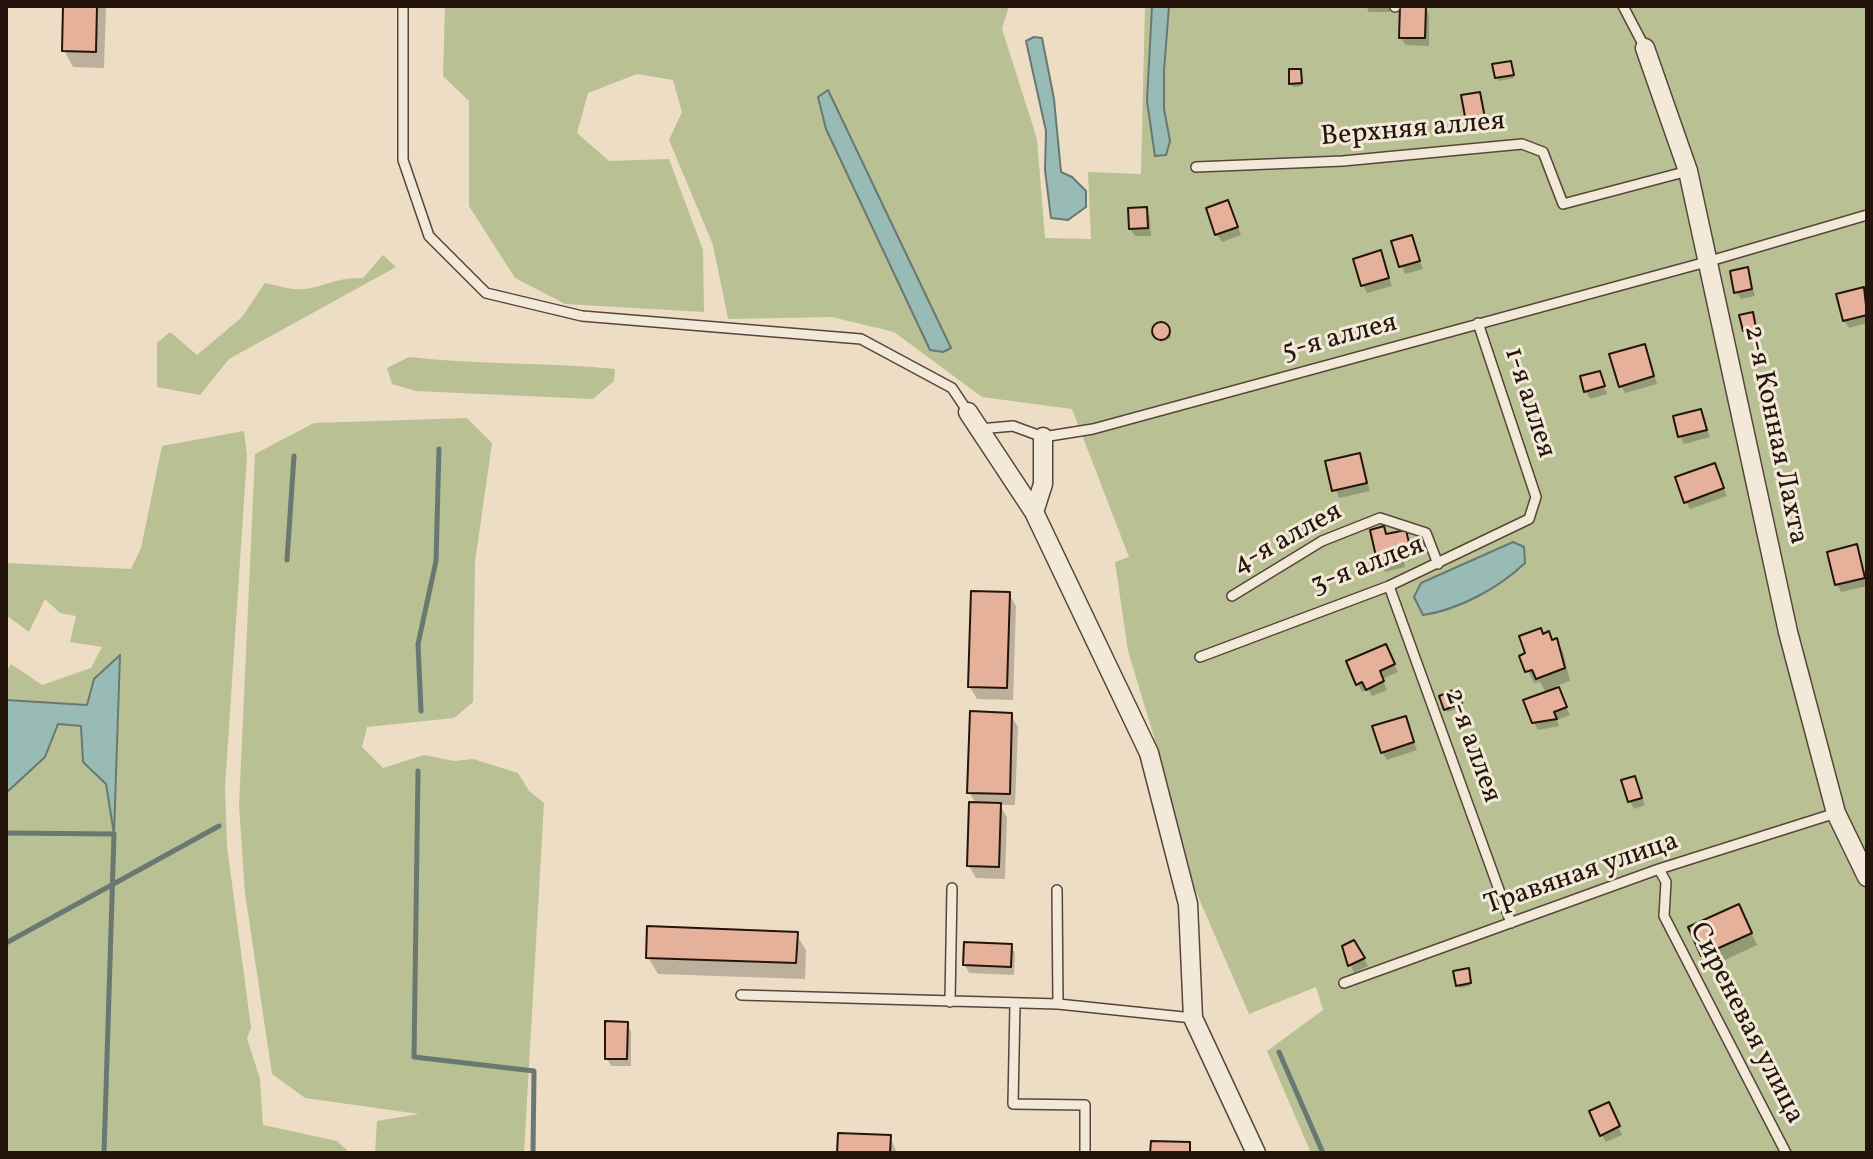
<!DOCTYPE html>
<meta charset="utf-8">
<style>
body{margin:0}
#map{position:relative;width:1873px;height:1159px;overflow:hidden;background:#ecddc4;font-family:Vollkorn,serif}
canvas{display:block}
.frame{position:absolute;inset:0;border:8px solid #24140b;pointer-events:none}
</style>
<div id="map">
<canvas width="1873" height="1159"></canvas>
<div class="frame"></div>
</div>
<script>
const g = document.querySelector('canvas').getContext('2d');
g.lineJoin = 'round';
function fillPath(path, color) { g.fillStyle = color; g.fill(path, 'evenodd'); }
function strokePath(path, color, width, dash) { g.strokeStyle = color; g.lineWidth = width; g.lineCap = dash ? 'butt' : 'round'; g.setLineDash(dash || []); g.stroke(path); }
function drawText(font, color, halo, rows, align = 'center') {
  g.font = font + ' Vollkorn,serif'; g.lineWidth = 6; g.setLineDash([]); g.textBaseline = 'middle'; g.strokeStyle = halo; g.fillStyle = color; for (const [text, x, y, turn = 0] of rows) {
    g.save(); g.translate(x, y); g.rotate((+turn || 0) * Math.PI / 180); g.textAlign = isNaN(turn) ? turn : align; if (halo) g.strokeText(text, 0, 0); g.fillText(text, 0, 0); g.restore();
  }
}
fillPath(new Path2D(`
 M445 6H1009L1002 29 1037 139 1045 238 1091 239 1088 172 1141 174 1145 6H1867V1153H1311L1267 1051 1323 1010 1316 987 1249 1014 1187 871 1154 737 1128 651 1115 562 1129 557 1072 409 982 397 894 332 832 317 728 319 713 245 669 140 682 112 673 80 637 74 588 93 577 133 609 161 669 159 703 250 704 312 565 304 515 278 469 206V101L443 76Z
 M383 255 396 267 229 359 200 395 157 387V343L170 332 197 355 242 317 265 283C280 286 296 292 311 288 333 283 338 278 363 278Z
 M409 357C478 365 546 362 615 369L614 381 593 399 416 391 392 384 387 368Z
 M467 418 492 443 475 562 473 702 454 718 367 727 362 747 383 768 424 755 454 761 473 759 518 773 529 791 544 803 524 1153H375L377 1121 419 1114 305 1098 272 1074 245 893 239 806 255 454 314 423Z
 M244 431 247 456 225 787 227 846 251 1028 247 1038 260 1079 263 1125 337 1141 350 1153H6V793L45 757 58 724 81 726 83 762 106 784 114 828 120 656 94 679 87 705 6 700V672L11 664 42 685 91 668 102 647 70 642 76 616 60 613 45 599 29 632 6 615V563L131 569 141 548 162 446Z`), '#b9c094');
const water = new Path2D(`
 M1152 6H1169L1164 71V109L1170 141 1166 155 1155 156 1147 101Z
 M1034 37 1042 38 1054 99 1061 172 1072 177 1086 191V207L1068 220 1051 218 1045 170 1046 131 1026 41Z
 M828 90 951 348 943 352 930 350 826 129 818 97Z
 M1513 542 1524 547 1525 563C1499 588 1458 610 1423 615L1414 597 1421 583Z
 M120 655 114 834 106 784 83 762 81 726 58 724 45 757 6 793V700L87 705 94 679Z`);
fillPath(water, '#99bbb6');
strokePath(water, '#6a7872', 2);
fillPath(new Path2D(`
 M65 6H106L104 68 73 67 64 50Z
 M1366 6H1390V12H1369Z
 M1425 7 1429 15V46L1406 45 1401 38Z
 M1510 63 1514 78 1499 81 1497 78Z
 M1300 71 1302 86 1293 87 1291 83Z
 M1479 94 1487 126 1472 128 1468 121Z
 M1228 202 1241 235 1222 242 1217 234Z
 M1146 210 1150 217 1151 236H1135L1130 229Z
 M1411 238 1423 269 1405 274 1394 243Z
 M1380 253 1392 286 1367 293 1363 285Z
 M1747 269 1755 296 1741 299 1736 292Z
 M1863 289 1867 296V323L1849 328 1844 320Z
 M1754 317 1756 331 1746 333 1745 330Z
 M1167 324 1171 338 1161 342 1155 326Z
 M1644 346 1657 384 1625 393 1621 386Z
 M1599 373 1607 394 1590 399 1586 391Z
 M1700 411 1710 437 1684 444 1680 436Z
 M1359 455 1370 491 1339 498 1328 463Z
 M1714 466 1727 496 1690 509 1686 502Z
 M1405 532 1413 554 1409 555 1410 561 1404 562 1405 567 1385 572 1380 564 1387 536Z
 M1856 547 1867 586 1841 592 1837 584Z
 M1009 594 1016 606 1013 700 977 699 970 687Z
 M1543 636 1556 640 1563 652 1570 681 1556 686 1570 715 1557 720 1559 726 1538 730 1534 722 1546 693 1540 682 1534 683 1522 657Z
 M1390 654 1398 672 1382 679 1387 690 1372 696 1368 689 1362 692 1358 684Z
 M1457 695 1462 707 1447 712 1446 709Z
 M1011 715 1018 727 1015 805H1000L1007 817 1005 879 976 878 969 866 976 804 969 792Z
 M1405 718 1417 750 1387 760 1382 752Z
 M1634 778 1645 805 1634 809 1630 801Z
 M1745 919 1757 945 1710 967 1703 955Z
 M796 934 806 950 805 979 658 974 648 957Z
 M1011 946 1015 953 1014 975 969 973 965 965Z
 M1344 947 1361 953 1368 966 1354 973Z
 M1467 971 1470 986 1460 988 1458 985Z
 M627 1024 631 1031V1066H611L607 1058Z
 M1612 1112 1622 1135 1606 1142 1602 1135Z
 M890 1137 897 1153H839Z`), '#0003');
strokePath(new Path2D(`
 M287 560 294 456
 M421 711 418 644 436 561 439 449
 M418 771 414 1057 534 1071 533 1153
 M6 833 114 834 104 1153
 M6 943 219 826
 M1279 1052 1323 1153`), '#6a7872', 5);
const building = new Path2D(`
 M63 6H97L96 52 62 51Z
 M1400 6H1426L1425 38H1399Z
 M1511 61 1514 75 1495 78 1492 64Z
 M1289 69H1301L1302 83 1289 84Z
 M1480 92 1485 118 1466 122 1461 95Z
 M1228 200 1238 227 1215 235 1206 208Z
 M1147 207 1148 228 1129 229 1128 208Z
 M1412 235 1420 261 1399 267 1391 241Z
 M1381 250 1389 278 1361 286 1353 259Z
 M1748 267 1752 289 1734 293 1730 271Z
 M1864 287 1867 315 1843 321 1836 294Z
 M1753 312 1756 328 1743 331 1739 315Z
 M1152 331a9 9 0 1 1 18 0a9 9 0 1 1-18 0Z
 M1645 344 1654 376 1619 387 1609 354Z
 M1600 371 1605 386 1584 392 1580 376Z
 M1701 409 1707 430 1678 437 1673 416Z
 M1360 453 1367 483 1332 491 1325 461Z
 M1715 463 1724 488 1684 503 1675 477Z
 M1384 526 1386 534 1406 530 1410 547H1406L1407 553 1401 554 1402 559 1378 565 1370 530Z
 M1857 544 1865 578 1835 585 1827 552Z
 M971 591 1010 592 1007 688 968 687Z
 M1541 628 1543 634 1549 631 1552 640 1557 638 1565 668 1536 679 1532 670 1525 672 1519 656 1525 653 1519 636Z
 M1386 644 1395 664 1380 671 1384 681 1366 690 1362 682 1356 685 1346 661Z
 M1559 687 1567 707 1554 712 1557 719 1532 723 1523 700Z
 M1456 689 1462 703 1444 710 1439 696Z
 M970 711 1012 713 1010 794 967 793Z
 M1406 716 1414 742 1381 753 1372 726Z
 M1635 776 1642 798 1628 802 1621 780Z
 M969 802 1001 803 999 867 967 866Z
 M1739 904 1752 933 1701 956 1688 927Z
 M647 926 798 932 796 963 646 958Z
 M1354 940 1365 958 1348 966 1342 946Z
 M964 942 1012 944 1011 967 963 965Z
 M1469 968 1471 983 1456 986 1453 971Z
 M605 1021 628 1022 627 1059H605Z
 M1609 1102 1620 1126 1600 1136 1589 1111Z
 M838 1133 891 1135 890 1153H837Z
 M1151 1141 1190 1142V1153H1150Z`);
fillPath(building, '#e6b19b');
strokePath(building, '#24140b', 2);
const lane = new Path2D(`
 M403 6V160L429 236 486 293 582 316 861 339 952 388 968 412
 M1395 6V7
 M1623 6 1645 48
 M1196 167 1343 161 1522 144 1543 152 1563 204 1688 171
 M979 429 1013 426 1043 437 1093 429 1710 261 1867 215
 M1389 586 1511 923
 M1232 596 1322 541 1380 518 1426 533 1438 564
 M1200 657 1389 586 1529 519 1536 497 1478 323
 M1659 869 1666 882 1664 916 1786 1153
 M1057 890 1058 1004
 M1344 983 1659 869 1836 813
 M741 995 1058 1004 1193 1018
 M950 1002 952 888
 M1015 1004 1013 1104 1085 1105V1153`);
const street = new Path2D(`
 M1645 48 1688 171 1788 632 1836 813 1867 877
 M968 412 1034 512 1149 753 1188 904 1193 1018 1256 1153
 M1034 512 1043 484V437`);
strokePath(lane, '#564639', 12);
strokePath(street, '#564639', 21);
strokePath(lane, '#f3e9d9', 9);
strokePath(street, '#f3e9d9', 18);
drawText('28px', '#24140b', '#f3e9d9', [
 ["Верхняя аллея",1413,131,-5],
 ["5-я аллея",1340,339,-15],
 ["1-я аллея",1528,403,72],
 ["2-я Конная Лахта",1774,435,78],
 ["4-я аллея",1288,540,-29],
 ["3-я аллея",1368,567,-21],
 ["2-я аллея",1471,746,70],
 ["Травяная улица",1582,875,-19],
 ["Сиреневая улица",1745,1024,63]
]);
</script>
